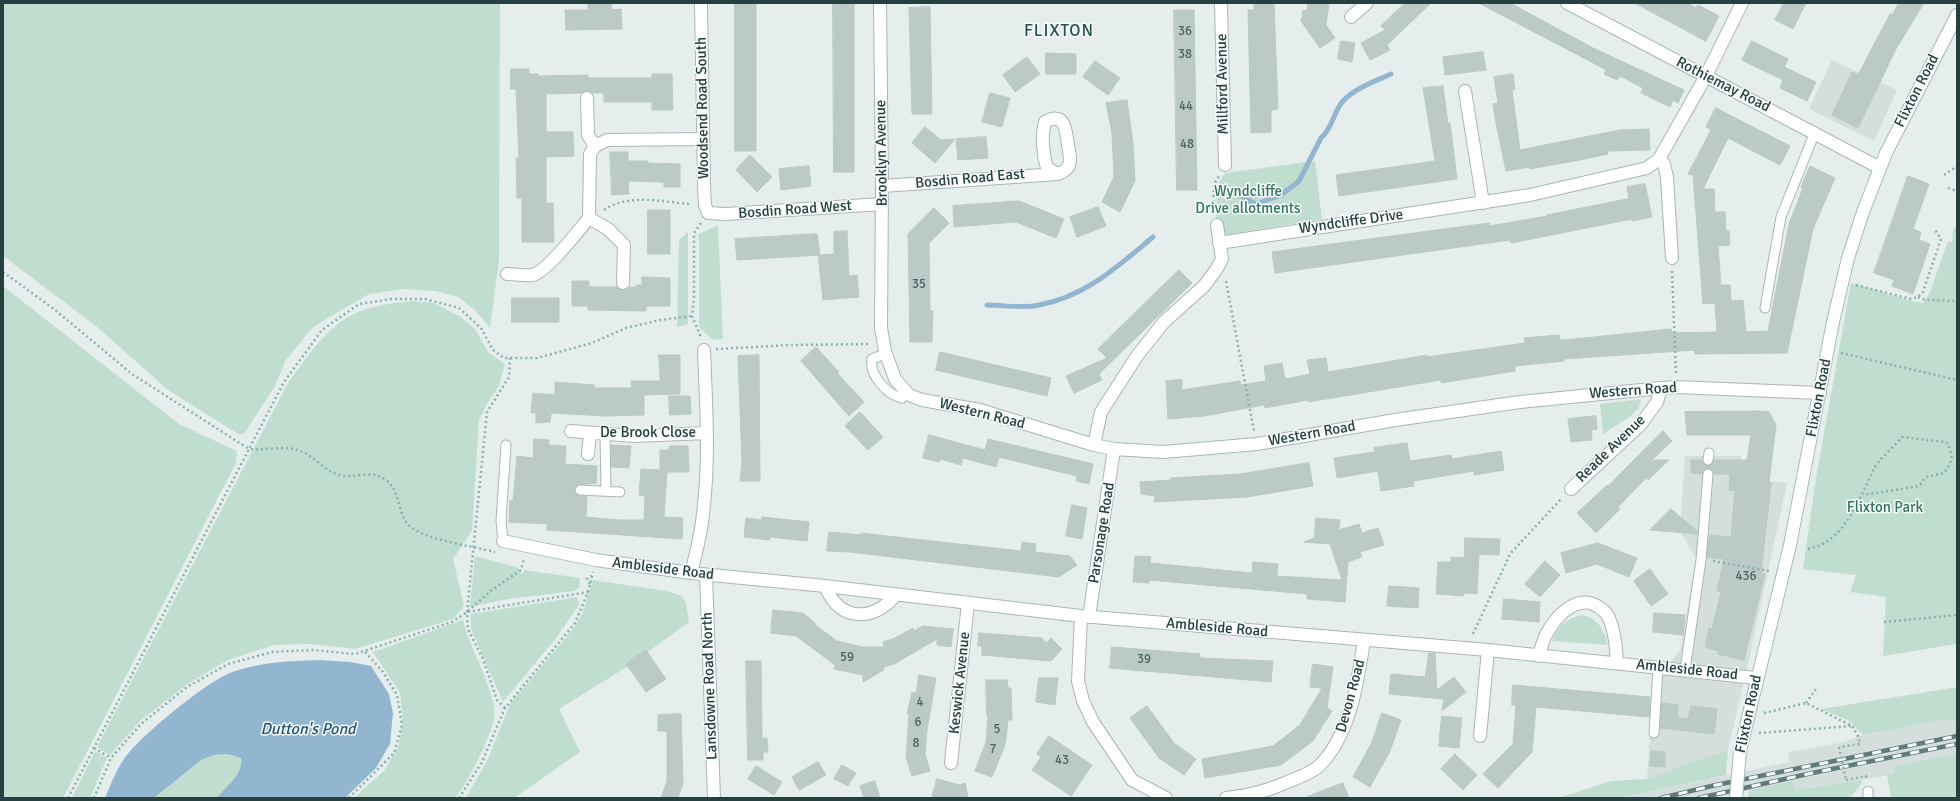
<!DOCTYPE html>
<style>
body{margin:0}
#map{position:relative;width:1960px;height:801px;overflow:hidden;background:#e6eeed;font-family:Signika,sans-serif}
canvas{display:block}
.frame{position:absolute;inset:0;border:4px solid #264040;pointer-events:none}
</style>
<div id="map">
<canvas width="1960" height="801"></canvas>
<div class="frame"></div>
</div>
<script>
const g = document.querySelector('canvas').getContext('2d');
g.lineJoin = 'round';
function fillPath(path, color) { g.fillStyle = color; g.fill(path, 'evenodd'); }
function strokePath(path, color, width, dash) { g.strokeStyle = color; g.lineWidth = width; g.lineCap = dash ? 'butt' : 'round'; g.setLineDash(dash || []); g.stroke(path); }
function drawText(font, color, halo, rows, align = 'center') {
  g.font = font + ' Signika,sans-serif'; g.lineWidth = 3; g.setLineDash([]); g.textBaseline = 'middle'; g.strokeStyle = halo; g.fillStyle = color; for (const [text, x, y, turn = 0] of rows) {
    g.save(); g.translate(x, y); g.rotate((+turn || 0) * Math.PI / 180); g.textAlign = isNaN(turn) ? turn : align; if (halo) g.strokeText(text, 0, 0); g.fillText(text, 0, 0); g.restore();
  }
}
fillPath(new Path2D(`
 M1832 60 1897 90 1874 141 1809 109Z
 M1685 456H1741V478L1787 483 1748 664 1728 750 1694 761 1647 779 1654 680 1680 651 1696 559 1680 531Z
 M1942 720 1957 721V754L1893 766 1895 774 1826 786 1794 789 1793 781 1715 798H1620L1789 762 1788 752 1845 742 1858 736Z`), '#d4dedc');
fillPath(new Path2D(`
 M3 3H500L499 260 490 328 474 309 458 297 436 291 403 289 369 294 313 327 286 360 275 386 244 434H238L168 390 96 326 3 256Z
 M1315 161 1322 219 1225 235 1224 230 1216 218 1217 185 1225 173Z
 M718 225 723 339 713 340 699 327V234Z
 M1957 226V644L1883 656 1886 597 1850 592 1856 575 1803 569 1816 478 1851 283 1912 301 1923 303 1930 292 1948 241 1952 242 1953 230Z
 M688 232V324L677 327 679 240Z
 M3 286 179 424 237 451 236 463 63 798H3Z
 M412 301 434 303 461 317 475 329 488 352 505 364 499 386 488 402 479 420 472 531 453 559 464 606 453 619 355 649 310 644 274 645 228 660 186 685 140 721 110 755 97 747 288 383C307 357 327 325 358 312 375 305 394 303 412 301Z
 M1641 399 1639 408 1628 418 1603 434 1600 404Z
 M475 556 519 568V572L523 574 524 570 580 578 579 588 574 591 508 599 470 607Z
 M593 580 666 591 682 596 686 603 689 622 630 665 559 709 580 752 514 798H466L488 759 510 704 573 629 582 614Z
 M577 597 579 605 556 638 503 702 471 629V614Z
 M1583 615C1599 620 1604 629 1608 645L1552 641C1558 626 1566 618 1583 615Z
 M463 620C468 642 480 661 487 683 491 693 496 708 494 719 489 741 469 780 455 798H354L384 771 398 747 403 722 400 693 373 652Z
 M1957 687V721L1942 720 1863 735 1849 721 1821 709Z
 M1728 750 1726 775 1620 798H1558L1611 781 1647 779 1694 761Z
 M95 751 107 758 90 798H72Z
 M227 754 241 758C244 775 227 786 217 798H154L201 760 214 755Z
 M1957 754V798H1891L1887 775 1895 774 1893 766Z
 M1859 780 1863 781 1850 798H1748L1749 790 1793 781 1795 789 1826 786Z`), '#c0ded0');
fillPath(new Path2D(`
 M319 660 350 662 371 666 389 694 393 713 390 744 376 768 345 798H217C226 786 244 774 241 758L227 754 214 755 201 760 154 798H105C110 786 115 773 122 762 136 739 209 679 235 671 263 662 290 661 319 660Z`), '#92b5d0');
strokePath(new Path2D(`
 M1240 196 1256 204 1281 195 1299 181 1321 138C1333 128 1333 112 1343 101 1355 88 1376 81 1391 74
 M987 305C1004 305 1023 309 1039 305 1085 297 1118 266 1153 237`), '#92b5d0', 5);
const building = new Path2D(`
 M588 3H611L612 10 621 9 622 29 566 30 565 10H588Z
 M735 3H756V151H735Z
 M833 3H854V172H834Z
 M1254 3H1274L1278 109 1271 110V132L1251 133 1248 10H1254Z
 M1308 3 1329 4 1326 25 1335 38 1320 48 1301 21 1303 10 1307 11Z
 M1405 3H1431L1387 45 1390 50 1370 60 1361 43 1385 30 1381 26Z
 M1479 3H1510L1593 48 1684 90 1678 103 1673 100 1670 107 1641 93 1643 88 1620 76 1617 80 1604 74 1606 70Z
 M1635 3H1687L1696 8 1698 5 1719 16 1706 41Z
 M1784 3H1806L1793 29 1775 20Z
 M1899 3H1924L1896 49 1858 128 1832 115 1852 72 1858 75 1890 14 1892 15Z
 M930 7 932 114H912L909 8Z
 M1174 10H1194L1197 190H1177Z
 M1341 41 1355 43 1352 62 1338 59Z
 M1752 41 1788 59 1784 67 1816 82 1807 101 1780 88 1783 80 1742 60Z
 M1483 52 1486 70 1445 75 1443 57Z
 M1046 53 1076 54V74H1046Z
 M1027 57 1040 74 1015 92 1003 75Z
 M1095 61 1120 78 1108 95 1083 77Z
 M511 69H529V74H538V76L588 75V78H652V74H672L673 110H652V102H604V93H592L587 91 582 93 546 94V132H573L574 156 546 157V203H553L554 242H522V198H517L516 158H519L516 89H511Z
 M1513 74 1515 89 1512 90 1520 150 1620 130 1649 129 1650 150 1608 151V154L1580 160 1530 169V167L1506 171 1495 118 1493 104 1498 103 1494 77Z
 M1443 86 1448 124 1450 123 1457 179 1339 196 1336 175 1435 161 1423 88Z
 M990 93 1010 98 1002 127 982 122Z
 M1127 100 1133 143 1135 181 1120 212 1102 202 1114 177 1112 133 1106 103Z
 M1716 108 1790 146 1780 165 1728 138 1703 189H1714L1715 212H1725L1726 231H1729L1730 245 1718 246 1721 285H1730L1731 301 1743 300 1746 332 1768 331 1789 224 1803 188 1801 187 1810 166 1835 178 1813 229 1787 353 1695 354V350L1564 359V361L1515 366V371L1441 383V380L1308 402V400L1265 408 1264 405 1204 416 1168 419 1166 381 1182 379V390L1240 381 1241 385 1266 381 1264 366 1282 363 1285 379 1310 374 1307 360 1326 358 1328 372 1427 355V357L1525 343 1524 338 1559 335 1560 340 1574 339 1671 329 1672 333 1717 332 1715 303 1703 304 1693 175 1688 174 1711 130 1706 127Z
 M925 127 941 140 955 139 935 163 912 143Z
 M986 137 988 158 958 160 956 139Z
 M610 152H628V161H648V163L680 164V187H664V182L628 181 629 194 612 195Z
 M750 155 772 177 757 192 736 170Z
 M809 166 811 186 781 190 779 169Z
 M1908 176 1929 184 1913 229 1921 232 1919 240 1930 244 1913 294 1892 286 1894 280 1874 273Z
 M1645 184 1652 217 1632 221V219L1511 243 1510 240 1275 273 1272 252 1489 223 1490 226 1547 216V215L1627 199 1629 198 1627 187Z
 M1019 201 1064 219 1056 238 1016 222 954 227 953 206Z
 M1098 207 1106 226 1077 237 1070 217Z
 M934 208 949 223 929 243 930 311H933L932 342H910L908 234Z
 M648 210H670V254H648Z
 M847 231 849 276 857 275 859 297 823 300 818 255 834 254V232Z
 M817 234 820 255 737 260 735 239Z
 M1179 270 1192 283 1099 374 1102 380 1074 393 1066 376 1107 358 1098 349Z
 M642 277 670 278V306H646V311L588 310V306H572V281H589V287H617L623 290 629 287H636V285H642Z
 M512 298H559V322H512Z
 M816 347 839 372 837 373 864 402 849 416 801 361Z
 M940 352 1051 378 1047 396 936 370Z
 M659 355H680V394L644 395V415L605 416 553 413 551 414 550 422 536 423V413H531L533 393 555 395V382L594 385V388H632L631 381H660Z
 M759 355 760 481H740L742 463 738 356Z
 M669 396H690L691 414 670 415Z
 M1759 411 1769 412 1776 425 1769 483H1771L1761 573 1765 574 1744 660 1718 654V651L1705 647 1709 628 1712 629 1721 592 1717 591 1724 559 1707 557 1710 535 1731 537 1735 491 1729 490 1730 474H1714L1712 469 1708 468 1703 470 1702 474 1691 473V460H1702L1704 464 1708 466 1712 464 1714 460H1747L1751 435H1687L1685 412Z
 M860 412 883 437 868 450 845 426Z
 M1596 416 1597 429 1591 430 1592 440 1571 442 1568 419Z
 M1663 431 1672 441 1652 460H1669L1648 480 1646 478 1618 507 1620 509 1596 533 1577 513 1607 485 1608 486Z
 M929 435 985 450 988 439 1093 464 1089 484 1076 481 1077 476 999 457 996 467 963 458 961 465 940 459 939 462 923 458Z
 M534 439 549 440V445L566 446 565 464 597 466 596 483 578 485 575 487V492L579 496H587L586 517 619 520H644L645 496 639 495 641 469 660 470V450H669V446H688L689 472H667L664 517 683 518 682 539 547 530V524L509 522 510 500 513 501 517 456 533 458Z
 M1407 443 1410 461 1451 455 1452 459 1501 451 1504 470 1474 475V471L1413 481 1414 486 1381 491 1378 471 1337 478 1334 458 1375 452 1374 448Z
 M612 445 631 446 629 468 612 467Z
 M1309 463 1313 486 1247 497 1154 502 1155 496 1141 494 1140 482 1171 480V478L1240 474Z
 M1072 505 1087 508 1082 539 1066 536Z
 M1671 509 1697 531V534L1650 530Z
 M762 517 809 522 807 541 770 537V540L744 537 746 518 762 520Z
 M1316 518 1340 520 1339 530 1359 524 1362 533 1378 528 1384 545 1360 552 1362 557 1348 562 1345 602 1307 599V594L1149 580V583L1133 582 1135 556 1151 557 1150 563 1252 573 1253 562 1278 564 1277 576 1342 580 1330 544 1304 542 1314 538Z
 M829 532 861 535V533L1021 551 1022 542 1036 544 1035 552 1070 556 1077 565 1059 577 850 552 827 551Z
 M1465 538 1500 539 1499 555 1479 554 1477 594 1464 593V596L1436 594 1438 562H1451V557L1464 558Z
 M1598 543 1637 558 1629 577 1597 564 1566 573 1561 553Z
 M1545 561 1560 575 1540 597 1525 584Z
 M1650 569 1668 594 1651 606 1634 581Z
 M1389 586 1419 588 1418 608 1387 606Z
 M1504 599 1540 602 1539 622 1502 619Z
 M773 610 803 613 815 623 814 624 837 641 863 647H884L883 642 893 639 913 628 914 631 923 626 954 629 953 630 951 647 937 645V639L894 664 884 667V670L863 682V675L834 669 835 665 796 636 771 633Z
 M1654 613 1685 615 1683 635 1653 632Z
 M979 633 1042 638 1046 643 1051 638 1062 649 1051 661 982 655V646H978Z
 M1112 647 1200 654V658L1273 661 1271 682 1110 668Z
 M646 650 666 679 646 692 626 664Z
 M1429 653H1435L1437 690 1454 677 1466 692 1442 711 1444 699 1389 694 1391 674 1425 677Z
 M746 661H761L762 738H767L768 752H763V760H748Z
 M1313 664 1333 667 1327 708 1332 711 1313 741 1281 765 1205 778 1202 759 1273 746 1300 725 1322 688 1310 687Z
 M919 675 936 678 927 730 925 754 930 771 912 776 906 757 909 714H907L912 692 916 693Z
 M1039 678H1058L1055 705 1036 702Z
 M986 680H1007L1008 688H1011L1012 720H1008L1005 745 992 777 975 771 986 742 988 715H987Z
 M1513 685 1650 697 1649 717 1536 707 1532 752 1498 788 1483 774 1513 744 1516 705H1512Z
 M1662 703 1678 705V718L1688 719 1691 706 1717 709 1714 734 1660 728Z
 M1147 706 1174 743 1196 759 1184 775 1159 758 1130 718Z
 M1382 713 1401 720 1390 751 1370 787 1353 777 1372 742Z
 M681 714 683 783 678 798H661L667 781V731H658V715Z
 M1442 716 1462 718 1459 748 1439 746Z
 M1049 736 1092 765 1071 796 1032 770 1041 757 1037 754Z
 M1651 751 1665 752V767L1650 766Z
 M1455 754 1477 775 1463 790 1441 769Z
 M818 762 826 775 799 790 792 777Z
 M842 765 856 773 848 786 834 779Z
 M756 766 782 782 774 795 748 779Z
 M937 779 959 785 965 783 968 798H932Z
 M875 781 880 798H864L860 786Z
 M1343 783 1349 798H1307V797Z`);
fillPath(building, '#bbc9c7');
strokePath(building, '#b9c8c6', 1);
const lane = new Path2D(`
 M1765 308 1781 217 1815 132
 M885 354 872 359C869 375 887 395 902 398L907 393
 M605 434 606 491
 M1708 460 1709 453
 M580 490 620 492
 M503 541 501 521 506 445
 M1685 670 1701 560 1708 474
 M1654 733 1658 668
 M1868 798V791`);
const street = new Path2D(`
 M701 3 704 186 705 205 708 213 726 214 882 204
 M880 3 882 186 881 328 885 351 895 379 909 395 922 400 980 410 1094 445 1114 449 1163 452 1257 444 1395 420 1520 402 1661 388 1676 387 1820 393
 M1221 3 1225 165
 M1567 3 1880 168
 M1351 17 1367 3
 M1465 91 1483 203
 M595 146 607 140 703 139
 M1659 159 1664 164 1667 177 1672 258
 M882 186 1058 174C1062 172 1066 171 1068 167 1072 161 1069 152 1068 145 1066 130 1065 111 1045 122 1041 136 1043 155 1047 168L1058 174
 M589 218 608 229 624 245 623 283
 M1219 243 1530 195 1647 168 1659 159 1706 76 1742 3
 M507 274C515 274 524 276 532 275 546 273 579 230 589 218L590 154 595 146 588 135 587 98
 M571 431 633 436 707 433
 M1094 445 1101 412 1137 356 1164 322 1204 286 1216 270 1222 259 1217 225
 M588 454 590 433
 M1571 489 1641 424 1657 402 1661 388
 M503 541 596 560 691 573 825 586 1081 616 1488 650 1756 678
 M691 573C696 554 701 534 703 514 710 459 706 404 704 350
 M706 575 714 798
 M825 586C840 622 872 622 896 595
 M1081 616 1078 681 1083 701 1093 722 1132 780 1166 798
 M1089 617 1114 449
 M1539 656C1541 649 1543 639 1547 633 1555 618 1572 599 1590 603 1597 605 1606 611 1609 618 1615 632 1616 648 1617 663
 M1480 736 1488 650
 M951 763 968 603
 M1226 798C1246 796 1267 791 1285 783 1295 779 1309 774 1318 767 1350 737 1358 681 1364 640`);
const secondary = new Path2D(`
 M1740 751 1790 545 1833 322 1848 258 1863 212 1886 153 1957 15`);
strokePath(lane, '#a9b6b6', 11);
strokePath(street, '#a9b6b6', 14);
strokePath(secondary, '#a5b9b8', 14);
strokePath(new Path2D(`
 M1944 175 1957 166
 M1948 188 1957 191
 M604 210C629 193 662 202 691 204
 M1213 212 1214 184 1219 176
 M701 223 694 233V298L692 316 701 337
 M1672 271 1676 374
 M3 272 54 309 132 374 249 449 284 382 322 330 359 304 391 299H425L459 308 481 328 493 350 504 358H537L592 343 626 328 660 320 692 316
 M1226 281 1254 431
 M1856 285 1911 299 1918 297 1923 292 1941 239 1935 230
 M1918 297 1926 300 1957 301
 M716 349 791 345 871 344
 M1841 353 1957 380
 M1808 549C1847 541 1859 497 1875 467 1882 456 1894 447 1902 437L1946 442C1954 454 1953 461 1944 473L1926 477 1919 486 1863 495
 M1713 561 1769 571
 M590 584 587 579 592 576
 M468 611 492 590 521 570 524 559
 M1884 622 1957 615
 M1473 634 1510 554 1562 498
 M1806 703 1816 689
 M505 708 497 700 483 659 468 629 467 612 487 412 509 377 510 358
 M1764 713 1806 703 1852 726 1858 736 1860 744 1839 747
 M1759 733 1852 726
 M94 748 111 758
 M1846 780 1866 776V780
 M68 798 249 449C267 451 287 444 303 452 318 459 328 475 345 476 359 477 373 470 386 480 400 490 397 510 407 523 420 540 473 546 495 552
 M94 798 111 758 141 724 187 687 228 664 272 652 313 650 355 654 452 622 467 612 588 592
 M349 798 394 753 402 725 397 695 383 672 365 652
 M459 798 482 762 505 708 575 623 588 592 593 572`), '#88b0af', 2.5, [2, 3]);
strokePath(lane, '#fff', 9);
strokePath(street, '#fff', 12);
strokePath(secondary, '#fff', 12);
const rail = new Path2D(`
 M1661 798 1716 785 1957 736
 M1699 798 1812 773 1957 744`);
strokePath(rail, '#607b7b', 4.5);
strokePath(rail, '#f7fafa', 3, [9]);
const secondaryBridge = new Path2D(`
 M1736 798 1740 751`);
strokePath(secondaryBridge, '#a5b9b8', 14, []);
strokePath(new Path2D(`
 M1839 747 1846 780`), '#88b0af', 2.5, [2, 3]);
strokePath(secondaryBridge, '#fff', 12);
drawText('13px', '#4b6262', null, [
 ["36",1185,32],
 ["38",1185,55],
 ["44",1186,107],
 ["48",1187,145],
 ["35",919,285],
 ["436",1746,577],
 ["59",847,658],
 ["39",1144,660],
 ["4",920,703],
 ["6",918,723],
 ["5",997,730],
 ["8",916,744],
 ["7",993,750],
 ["43",1062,761]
]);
drawText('15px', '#264040', '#f7fafa', [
 ["Millford Avenue",1223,84,-91],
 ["Rothiemay Road",1723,85,27],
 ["Flixton Road",1917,91,-63],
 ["Woodsend Road South",703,108,-91],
 ["Brooklyn Avenue",882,153,-91],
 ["Bosdin Road East",970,179,-5],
 ["Bosdin Road West",795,210,-4],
 ["Wyndcliffe Drive",1351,222,-8],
 ["Western Road",1633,391,-4],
 ["Flixton Road",1819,398,-79],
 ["Western Road",982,414,14],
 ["De Brook Close",648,433],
 ["Western Road",1312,434,-10],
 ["Reade Avenue",1611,449,-44],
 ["Parsonage Road",1102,533,-81],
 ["Ambleside Road",663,569,7],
 ["Ambleside Road",1217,628,5],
 ["Ambleside Road",1687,670,6],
 ["Keswick Avenue",960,683,-84],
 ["Lansdowne Road North",710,686,-92],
 ["Devon Road",1351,696,-75],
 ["Flixton Road",1749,714,-78]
]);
drawText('15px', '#31755e', '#f7fafa', [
 ["Wyndcliffe",1248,192],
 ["Drive allotments",1248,209],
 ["Flixton Park",1885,508]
]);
drawText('italic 16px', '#225379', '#f7fafa', [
 ["Dutton's Pond",308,730]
]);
g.letterSpacing = '1px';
drawText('17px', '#225051', '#f7fafa', [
 ["FLIXTON",1059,32]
]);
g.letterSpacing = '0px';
</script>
